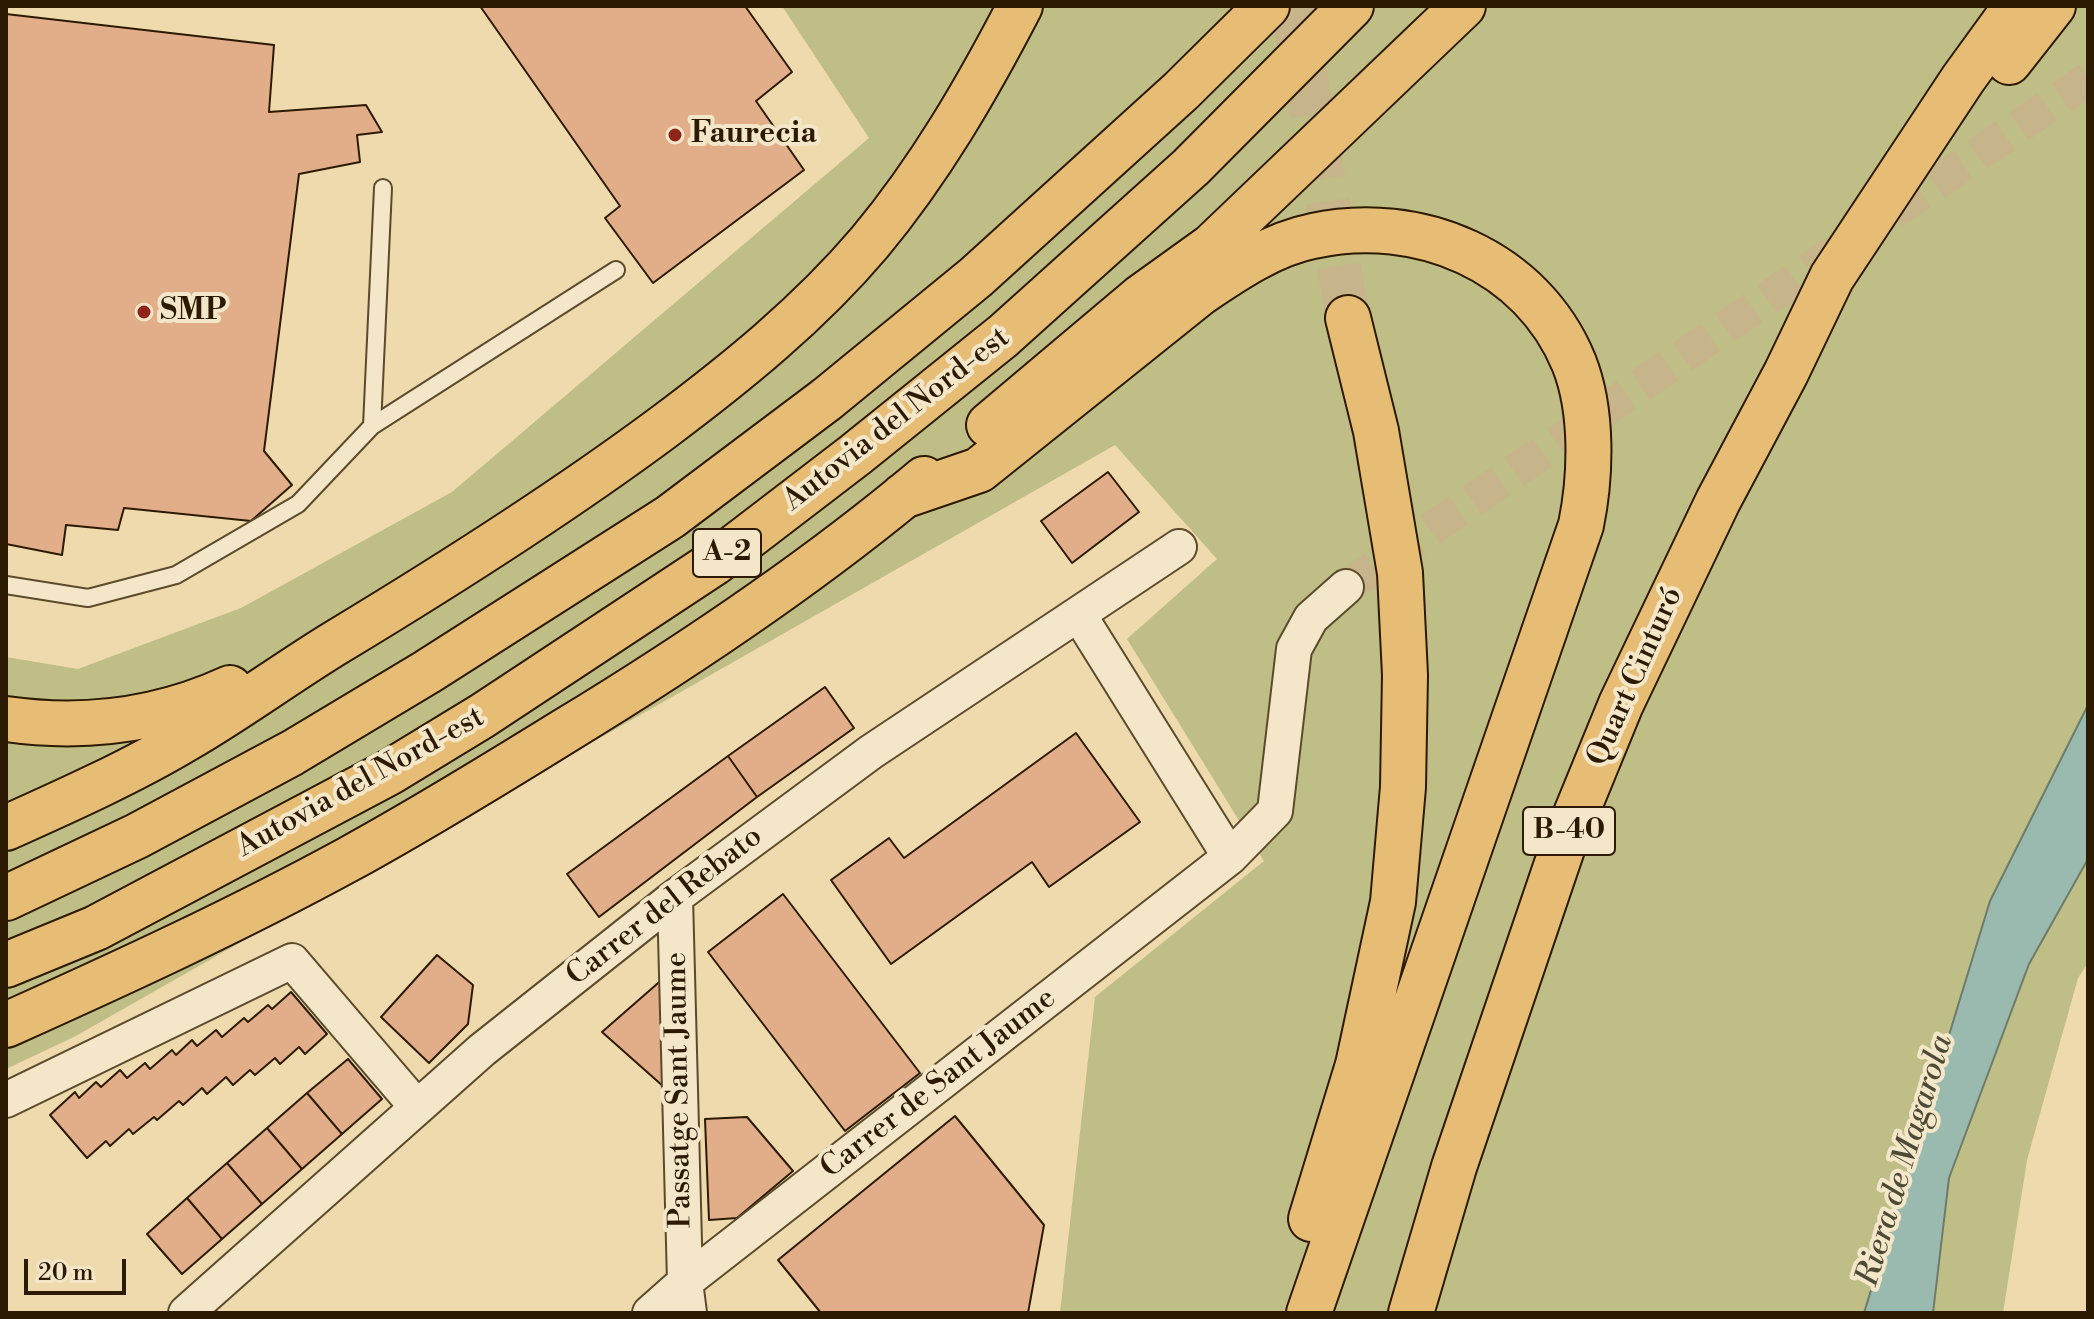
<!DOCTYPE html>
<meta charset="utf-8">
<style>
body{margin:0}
#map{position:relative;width:2094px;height:1319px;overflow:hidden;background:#eedaac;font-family:"Libre Bodoni",serif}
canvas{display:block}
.frame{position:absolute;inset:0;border:8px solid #2c1a02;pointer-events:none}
.scale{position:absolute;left:24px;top:1259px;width:102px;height:36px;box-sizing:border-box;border:4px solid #2c1a02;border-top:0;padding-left:10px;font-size:24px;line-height:28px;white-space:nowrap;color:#2c1a02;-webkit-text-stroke:6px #f4e7c9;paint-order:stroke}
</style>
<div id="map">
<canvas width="2094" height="1319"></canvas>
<div class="frame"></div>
<div class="scale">20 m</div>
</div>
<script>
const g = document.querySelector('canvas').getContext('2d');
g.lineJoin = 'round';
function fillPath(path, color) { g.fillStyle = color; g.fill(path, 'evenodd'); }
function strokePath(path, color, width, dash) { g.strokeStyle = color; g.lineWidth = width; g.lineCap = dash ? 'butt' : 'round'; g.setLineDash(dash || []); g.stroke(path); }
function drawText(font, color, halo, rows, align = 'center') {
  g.font = font + ' "Libre Bodoni",serif'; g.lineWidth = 8; g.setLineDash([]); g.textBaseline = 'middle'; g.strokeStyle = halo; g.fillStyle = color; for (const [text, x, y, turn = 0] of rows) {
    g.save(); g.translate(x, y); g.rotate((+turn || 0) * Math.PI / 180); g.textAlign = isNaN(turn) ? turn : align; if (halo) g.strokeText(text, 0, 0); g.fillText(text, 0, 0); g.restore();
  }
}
fillPath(new Path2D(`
 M782 6H2088V705L1990 901 1864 1313H1060L1095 997 1264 861 1127 639 1217 559 1115 445 74 1037 6 1069V657L78 669 241 608 452 492 869 138Z
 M2088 859V963L2078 978 2027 1160 2003 1313H1933L1949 1178 2029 964Z`), '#bebe86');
const water = new Path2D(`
 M2088 705V859L2029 964 1949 1178 1933 1313H1864L1990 901Z`);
fillPath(water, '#9abaaf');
strokePath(water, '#6e7a6a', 2);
const building = new Path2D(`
 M480 6H745L792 72 756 101 804 170 653 283 605 218 620 206Z
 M6 14 274 45 269 112 366 105 382 132 357 135 360 162 299 174 264 451 292 485 251 521 124 508 118 530 66 525 62 555 6 544Z
 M1108 472 1139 512 1072 563 1041 521Z
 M825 687 854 728 757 797 728 756Z
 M1076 733 1140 822 1049 887 1032 862 891 964 831 880 889 838 904 858Z
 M728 756 757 797 599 917 567 874Z
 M783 894 920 1073 845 1131 708 952Z
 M437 955 473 985 468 1024 429 1063 381 1017Z
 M665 977 673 1095 602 1032Z
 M291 992 327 1034 305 1054 299 1047 280 1064 275 1058 255 1075 250 1070 233 1085 226 1077 207 1094 202 1088 183 1105 179 1101 157 1120 154 1117 133 1134 129 1129 110 1146 106 1141 87 1158 50 1115 75 1092 79 1098 96 1082 101 1087 120 1070 127 1078 145 1063 150 1069 172 1050 176 1055 192 1040 197 1046 216 1030 222 1037 244 1018 248 1022 268 1005 272 1009Z
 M348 1059 382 1099 342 1134 307 1093Z
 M307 1093 342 1134 302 1169 267 1128Z
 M955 1116 1044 1225 1028 1313H821L778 1260Z
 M747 1117 793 1171 737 1218 709 1220 705 1119Z
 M267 1128 302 1169 262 1204 227 1163Z
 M227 1163 262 1204 222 1239 187 1198Z
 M187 1198 222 1239 182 1274 147 1234Z`);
fillPath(building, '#e2ae8a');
strokePath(building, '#2c1a02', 2);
strokePath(new Path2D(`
 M1346 587 2088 79`), '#c7b48a', 34, [34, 17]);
strokePath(new Path2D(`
 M1293 6 1348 318`), '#c7b48a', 44, [44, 22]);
const service = new Path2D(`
 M372 426 383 188
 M6 585 88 598 176 575 298 504 372 426 616 270`);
const minor = new Path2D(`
 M1079 615 1230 857
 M675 897 685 1282 689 1313
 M6 1100 292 961 416 1106
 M186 1313 482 1050 675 897 871 752 1179 547
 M650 1313 685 1282 1230 857 1275 811 1294 649 1311 618 1346 587`);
const motorway = new Path2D(`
 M2009 62 2053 6
 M989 425 1141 297 1212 246 1463 6
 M903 496 979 470 1200 293C1234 270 1272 244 1313 236 1418 213 1532 260 1574 363 1593 411 1591 476 1581 525L1309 1313
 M6 719C84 730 158 721 230 688
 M6 828C64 802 131 772 186 739 238 709 286 673 337 642 448 575 557 506 661 429 736 373 809 314 870 242 930 170 977 89 1020 6
 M6 898 137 836 292 753 427 672 670 517 827 399 976 277 1181 91 1267 6
 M6 965 96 928 390 772 482 716 714 563 855 455 1003 336 1191 167 1351 6
 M6 1025C122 973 237 920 349 859 422 819 492 776 563 732 688 656 811 574 924 479
 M1311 1219 1358 1065 1393 902 1403 787 1405 675 1400 573 1376 431 1348 318
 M1411 1313 1454 1167 1564 843 1621 704 1718 501 1786 373 1832 277 1963 79 2016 6`);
strokePath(service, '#5c4a2c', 20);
strokePath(minor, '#5c4a2c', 38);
strokePath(motorway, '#2c1a02', 48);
strokePath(service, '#f4e7c9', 16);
strokePath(minor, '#f4e7c9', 34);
strokePath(motorway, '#e7bd76', 44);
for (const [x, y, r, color] of [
 [675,135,8,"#8f2418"],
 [144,312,8,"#8f2418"]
]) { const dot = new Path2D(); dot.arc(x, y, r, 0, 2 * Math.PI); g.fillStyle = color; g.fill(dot); strokePath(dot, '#f4e7c9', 3); }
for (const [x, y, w] of [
 [727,553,68],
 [1569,831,92]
]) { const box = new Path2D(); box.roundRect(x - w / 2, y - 24, w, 48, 6); g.fillStyle = '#f4e7c9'; g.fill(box); strokePath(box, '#2c1a02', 2); }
drawText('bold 28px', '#2c1a02', null, [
 ["A-2",727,553],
 ["B-40",1569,831]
]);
drawText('bold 30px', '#2c1a02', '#f4e7c9', [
 ["Faurecia",691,135],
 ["SMP",160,312]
], 'left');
drawText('30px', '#2c1a02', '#f4e7c9', [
 ["Autovia del Nord-est",897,420,-38],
 ["Quart Cinturó",1636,677,-66],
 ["Autovia del Nord-est",361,783,-29],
 ["Carrer del Rebato",665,907,-38],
 ["Carrer de Sant Jaume",939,1084,-38],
 ["Passatge Sant Jaume",680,1090,-91]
]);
drawText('italic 32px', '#4d4a36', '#f4e7c9', [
 ["Riera de Magarola",1906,1161,-73]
]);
</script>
